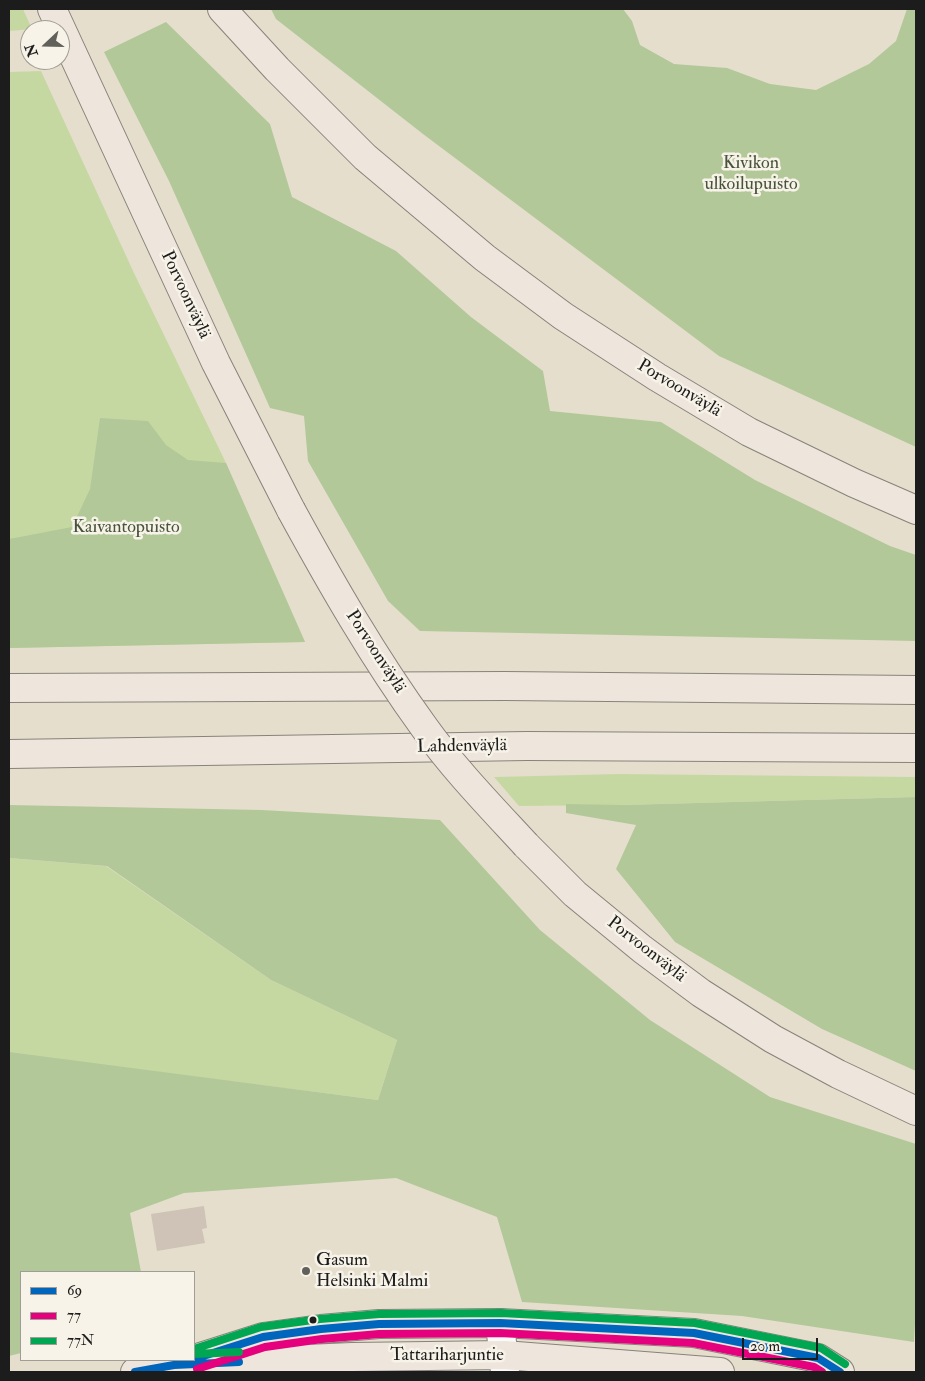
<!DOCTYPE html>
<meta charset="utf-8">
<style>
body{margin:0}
#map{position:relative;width:925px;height:1381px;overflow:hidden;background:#e5decd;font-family:"IM FELL Double Pica",serif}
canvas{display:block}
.frame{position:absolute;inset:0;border:10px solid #1c1c1c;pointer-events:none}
.legend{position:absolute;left:20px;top:1271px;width:175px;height:90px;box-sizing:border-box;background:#f7f3e8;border:1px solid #9f9d96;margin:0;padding:6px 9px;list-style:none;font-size:15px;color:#1c1c1c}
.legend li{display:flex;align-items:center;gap:10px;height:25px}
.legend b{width:25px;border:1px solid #9f9d96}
.north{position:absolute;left:20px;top:20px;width:50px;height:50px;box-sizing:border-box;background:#f7f3e8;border:1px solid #9f9d96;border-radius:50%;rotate:249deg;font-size:14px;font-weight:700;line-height:20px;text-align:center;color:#1c1c1c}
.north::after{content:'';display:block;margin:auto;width:18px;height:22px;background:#62605a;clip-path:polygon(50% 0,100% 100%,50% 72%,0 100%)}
.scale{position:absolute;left:742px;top:1338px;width:76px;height:22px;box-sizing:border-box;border:2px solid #1c1c1c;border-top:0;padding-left:6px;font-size:15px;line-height:18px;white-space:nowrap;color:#1c1c1c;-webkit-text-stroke:4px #f7f3e8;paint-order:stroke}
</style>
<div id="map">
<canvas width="925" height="1381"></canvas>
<div class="frame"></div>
<ul class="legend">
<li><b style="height:6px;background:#0065bd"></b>69</li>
<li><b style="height:6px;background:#e5007d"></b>77</li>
<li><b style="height:6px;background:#00a651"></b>77N</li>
</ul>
<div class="north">N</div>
<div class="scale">20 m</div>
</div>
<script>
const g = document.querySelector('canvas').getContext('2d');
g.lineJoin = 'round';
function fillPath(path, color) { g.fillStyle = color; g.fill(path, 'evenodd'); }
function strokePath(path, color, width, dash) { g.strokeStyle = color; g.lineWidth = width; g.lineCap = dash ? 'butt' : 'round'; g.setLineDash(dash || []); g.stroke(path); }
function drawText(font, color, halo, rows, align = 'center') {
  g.font = font + ' "IM FELL Double Pica",serif'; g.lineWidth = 5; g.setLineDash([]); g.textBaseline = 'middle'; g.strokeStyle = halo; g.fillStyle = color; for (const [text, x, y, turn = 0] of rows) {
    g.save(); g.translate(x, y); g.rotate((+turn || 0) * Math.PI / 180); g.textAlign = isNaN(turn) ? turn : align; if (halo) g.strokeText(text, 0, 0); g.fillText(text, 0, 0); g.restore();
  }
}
fillPath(new Path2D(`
 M9 9H23L32 29 9 31Z
 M41 71 134 273 226 463 305 642 9 648V72Z
 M618 774 916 777V797L623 805 519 806 494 777Z
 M9 858 106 866 271 980 397 1040 378 1100 9 1053Z`), '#c6d8a2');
fillPath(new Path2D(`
 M271 9H623L632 21 640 45 674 64 727 68 770 84 816 90 869 64 896 41 907 9H916V447L719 356 423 134 276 19Z
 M166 22 270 124 292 197 396 251 471 317 543 371 550 411 661 422 755 480 890 546 916 555V641L420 631 388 601 308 461 304 416 270 408 169 181 104 52Z
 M100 418 148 421 166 445 188 460 226 463 305 642 9 648V539L72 527 90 489Z
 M916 797V1071L822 1029 675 942 616 869 636 825 566 813V804L623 805Z
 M9 805 262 810 440 820 540 930 650 1020 770 1097 916 1144V1306L914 1342 742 1316 522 1302 497 1217 396 1178 184 1193 130 1213 141 1272H21V1353L9 1356V1052L378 1100 397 1040 271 980 107 866 9 858Z`), '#b2c899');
fillPath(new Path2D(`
 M204 1206 207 1228 202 1229 205 1243 157 1251 151 1214Z`), '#cfc2b6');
const tertiary = new Path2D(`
 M500 1323 505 1372`);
const primary = new Path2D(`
 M194 1359 263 1337 321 1329 379 1324 500 1323 694 1333 818 1358 840 1372
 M174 1365 352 1357 504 1355 720 1372
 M135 1372 174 1365 191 1360`);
const motorway = new Path2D(`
 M52 9 216 363 291 510
 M222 9 277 69 365 157 485 258 563 316 657 377 749 432 854 483 916 510
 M9 688 505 686 916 690
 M9 754 527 746 916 748
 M526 845 575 894 642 949 701 993 773 1039 838 1074 916 1111`);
strokePath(tertiary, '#87837a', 30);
strokePath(primary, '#87837a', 30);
strokePath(motorway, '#87837a', 30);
strokePath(tertiary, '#fbfaf8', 28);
strokePath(primary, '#eee5dd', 28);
strokePath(motorway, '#eee5dd', 28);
const motorwayBridge = new Path2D(`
 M291 510C332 585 374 658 424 727 454 769 491 807 526 845`);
strokePath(motorwayBridge, '#87837a', 30, []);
strokePath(motorwayBridge, '#eee5dd', 28);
strokePath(new Path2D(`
 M194 1359 263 1337 321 1329 379 1324 500 1323 694 1333 818 1358 840 1372
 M135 1372 174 1365 239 1362`), '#0065bd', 8);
strokePath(new Path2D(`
 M197 1369 265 1347 322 1339 379 1334 500 1333 693 1343 814 1367 822 1372`), '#e5007d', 8);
strokePath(new Path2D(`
 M194 1349 261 1327 320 1319 379 1314 501 1313 695 1323 821 1348 845 1364
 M194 1354 239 1352`), '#00a651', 8);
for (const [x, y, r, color] of [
 [306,1271,5,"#62605a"],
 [313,1320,4.5,"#1c1c1c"]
]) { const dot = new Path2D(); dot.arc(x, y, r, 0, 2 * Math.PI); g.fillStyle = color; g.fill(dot); strokePath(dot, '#f7f3e8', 2); }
drawText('18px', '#47533a', '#f7f3e8', [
 ["Kivikon",751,164],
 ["ulkoilupuisto",751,185],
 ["Kaivantopuisto",126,528]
]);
drawText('18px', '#1c1c1c', '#f7f3e8', [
 ["Porvoonväylä",185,295,65],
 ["Porvoonväylä",679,389,31],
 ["Porvoonväylä",375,652,57],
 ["Lahdenväylä",462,747,-1],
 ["Porvoonväylä",646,950,38],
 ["Tattariharjuntie",447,1356]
]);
drawText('18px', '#1c1c1c', '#f7f3e8', [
 ["Gasum",316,1261],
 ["Helsinki Malmi",316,1282]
], 'left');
</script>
